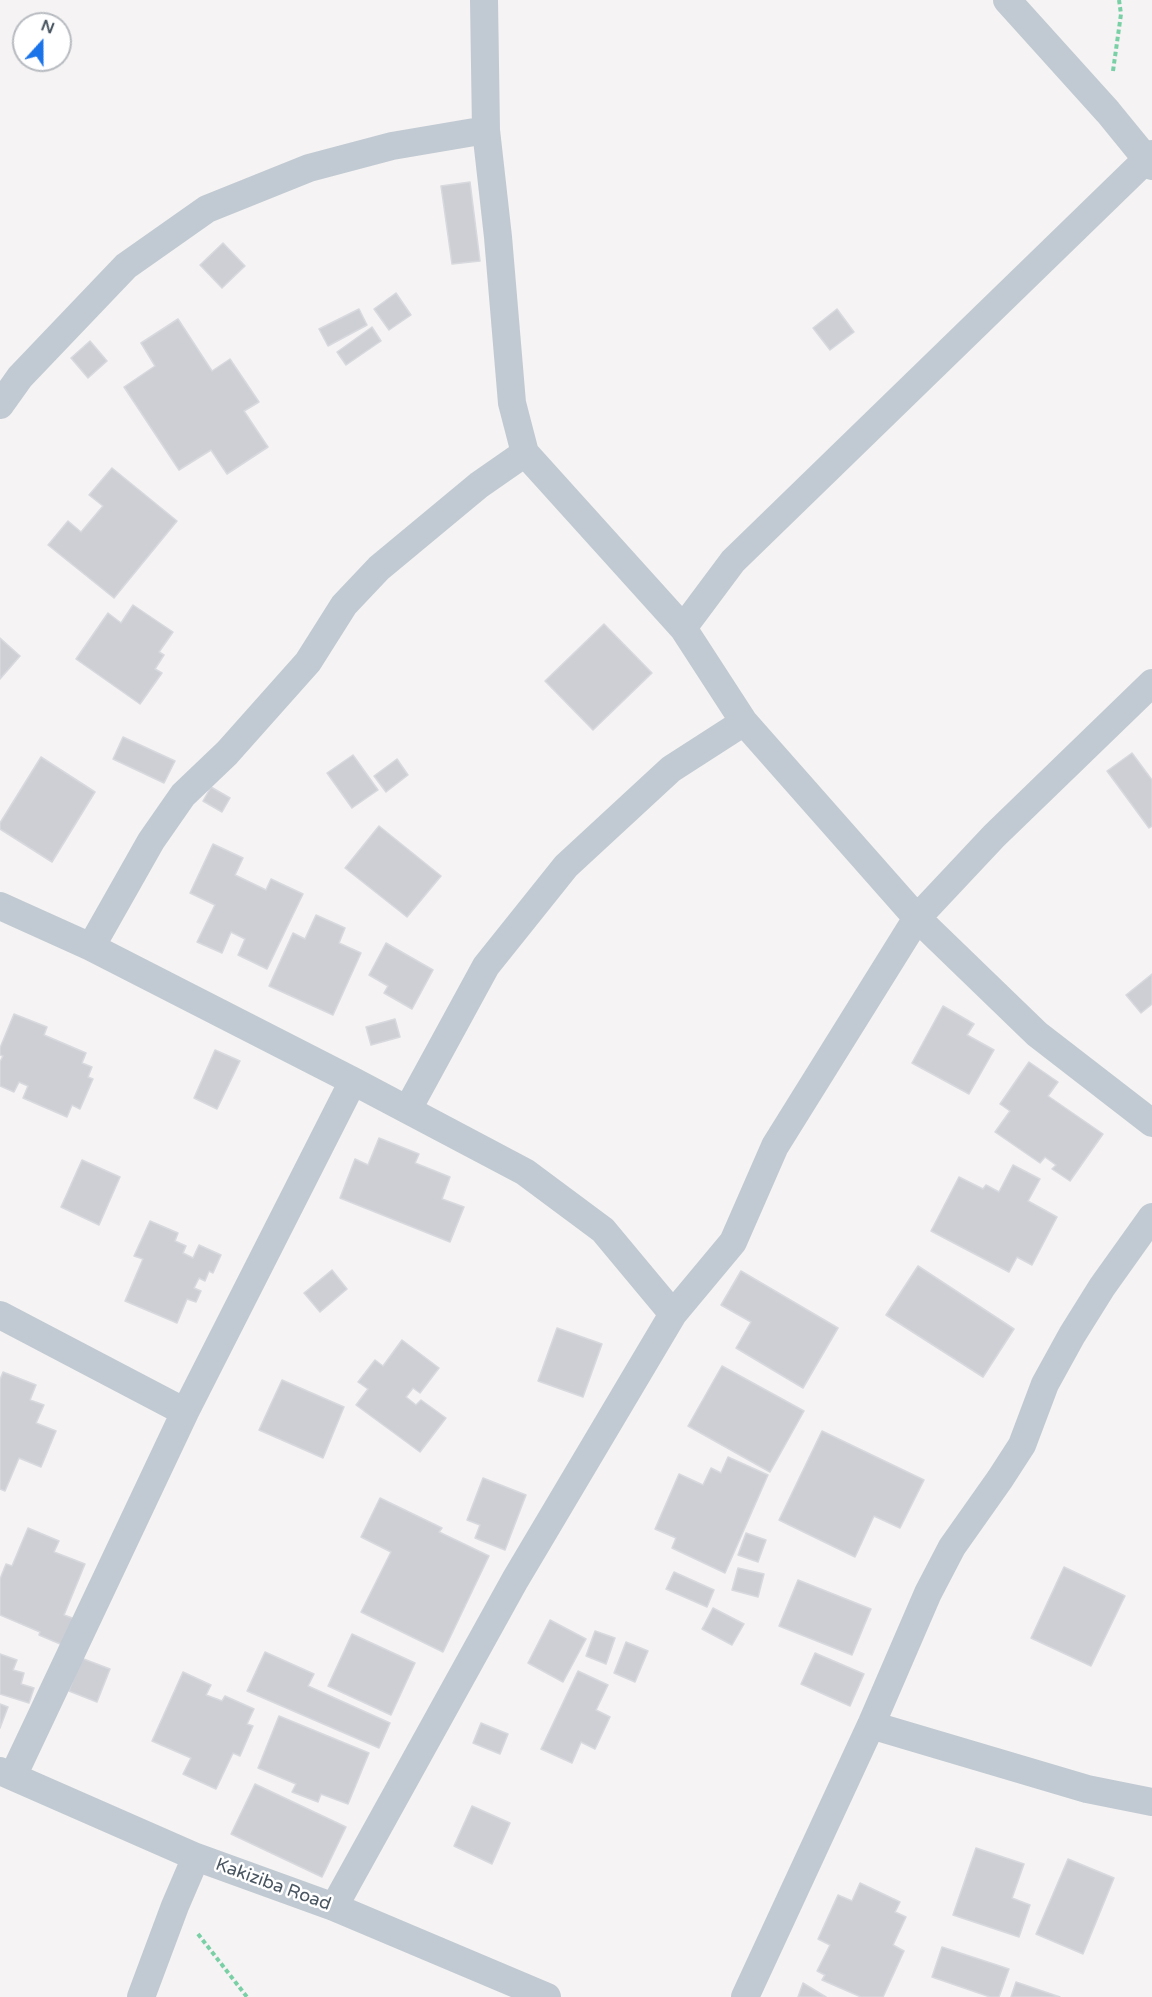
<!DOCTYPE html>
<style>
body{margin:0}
#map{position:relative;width:1152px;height:1997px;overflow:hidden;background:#f5f3f3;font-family:"Varela Round",sans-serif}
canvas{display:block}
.north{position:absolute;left:12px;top:12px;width:60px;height:60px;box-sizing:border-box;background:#fff;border:2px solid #b7bbc0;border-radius:50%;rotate:21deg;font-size:16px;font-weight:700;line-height:24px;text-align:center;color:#4a5661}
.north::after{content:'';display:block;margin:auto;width:21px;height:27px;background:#1a73e8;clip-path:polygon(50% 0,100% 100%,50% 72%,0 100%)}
</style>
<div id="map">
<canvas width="1152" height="1997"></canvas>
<div class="north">N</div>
</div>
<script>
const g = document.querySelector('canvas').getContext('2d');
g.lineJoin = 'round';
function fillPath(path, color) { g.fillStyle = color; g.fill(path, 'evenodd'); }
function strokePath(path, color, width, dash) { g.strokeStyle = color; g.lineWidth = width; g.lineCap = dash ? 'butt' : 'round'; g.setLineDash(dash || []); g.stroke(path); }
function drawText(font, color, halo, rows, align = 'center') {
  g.font = font + ' "Varela Round",sans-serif'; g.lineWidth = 5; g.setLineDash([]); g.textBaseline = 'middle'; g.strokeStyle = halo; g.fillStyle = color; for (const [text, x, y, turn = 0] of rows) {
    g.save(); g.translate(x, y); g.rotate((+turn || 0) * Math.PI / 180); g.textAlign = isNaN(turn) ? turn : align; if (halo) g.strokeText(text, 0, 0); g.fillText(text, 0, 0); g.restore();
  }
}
const building = new Path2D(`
 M470 182 480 261 452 264 441 186Z
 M223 243 245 266 222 288 200 265Z
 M396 293 411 315 389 330 374 309Z
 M359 309 367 325 328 346 319 329Z
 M837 309 854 332 830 350 813 328Z
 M178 319 212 371 230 359 259 402 244 411 268 447 227 474 211 450 179 470 124 387 155 366 141 343Z
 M372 327 381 341 346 365 337 352Z
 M90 341 107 361 88 378 71 358Z
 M112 468 177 521 114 598 48 545 68 521 81 532 103 506 89 495Z
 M133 605 173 632 159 652 164 655 155 669 162 673 140 704 76 659 108 613 121 623Z
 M604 624 652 673 593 730 545 681Z
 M0 638 20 656 0 679Z
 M123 737 175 761 164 783 113 759Z
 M1132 753 1152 780V826L1149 828 1107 771Z
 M353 755 378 790 352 808 327 773Z
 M41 757 95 792 52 862 0 829V823Z
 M397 759 408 775 386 792 374 776Z
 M211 787 230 798 222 812 203 801Z
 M379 826 441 876 407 917 345 868Z
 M213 844 243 858 235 875 266 890 271 879 303 894 267 969 238 955 245 939 231 932 222 953 197 942 215 905 190 893Z
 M316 915 345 928 339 943 361 953 333 1015 269 986 293 933 305 939Z
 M386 943 433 970 412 1009 384 993 388 986 369 975Z
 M1152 974V1004L1141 1013 1126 995Z
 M943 1006 974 1024 967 1035 994 1050 969 1094 912 1063Z
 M14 1014 47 1027 44 1035 86 1053 82 1063 92 1067 88 1077 93 1079 80 1109 72 1105 67 1117 23 1098 28 1086 19 1082 14 1092 0 1086V1062L3 1056 0 1055V1048Z
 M395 1019 400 1037 371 1045 366 1027Z
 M215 1050 240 1061 217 1109 194 1098Z
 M1029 1062 1058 1082 1048 1096 1103 1134 1070 1181 1052 1169 1056 1165 1045 1157 1040 1163 995 1132 1010 1111 1000 1104Z
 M379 1138 419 1154 415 1163 450 1177 442 1199 464 1207 450 1242 340 1198 355 1159 368 1165Z
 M82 1160 120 1177 99 1225 61 1207Z
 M1013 1165 1040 1179 1028 1201 1057 1217 1032 1265 1017 1257 1009 1272 931 1231 959 1177 983 1189 986 1185 999 1192Z
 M150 1221 178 1233 175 1241 186 1246 183 1253 193 1258 199 1245 221 1255 213 1273 209 1271 205 1281 199 1278 194 1288 201 1291 196 1302 187 1299 177 1323 125 1301 143 1259 134 1256Z
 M918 1266 1014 1329 983 1377 886 1315Z
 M332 1270 347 1289 320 1312 304 1293Z
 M741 1271 838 1328 803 1388 736 1348 751 1322 721 1305Z
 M557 1328 602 1344 583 1397 538 1381Z
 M402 1340 439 1368 420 1393 413 1388 406 1397 416 1405 421 1400 446 1418 420 1452 356 1405 368 1389 358 1382 375 1360 383 1366Z
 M722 1366 804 1411 770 1472 688 1426Z
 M3 1372 36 1385 30 1400 44 1405 36 1423 56 1431 41 1467 19 1458 5 1491 0 1489V1380Z
 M282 1380 344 1407 323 1458 259 1430Z
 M822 1431 924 1480 900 1528 874 1516 855 1557 779 1520Z
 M728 1457 768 1475 725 1573 672 1548 676 1538 655 1529 679 1474 703 1485 711 1468 721 1473Z
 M483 1478 526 1495 505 1550 475 1538 480 1525 467 1520Z
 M380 1498 442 1528 439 1532 489 1556 443 1652 361 1612 391 1552 361 1537Z
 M28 1528 59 1541 54 1552 85 1564 64 1615 75 1619 65 1646 39 1635 40 1632 0 1615V1579L6 1564 12 1566Z
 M746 1533 766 1540 758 1562 738 1555Z
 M1064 1567 1125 1596 1091 1666 1031 1638Z
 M738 1568 764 1574 758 1597 732 1590Z
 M674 1572 714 1590 707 1607 666 1589Z
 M798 1580 871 1609 852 1655 779 1626Z
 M713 1608 744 1624 732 1645 702 1629Z
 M550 1620 586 1639 563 1682 528 1663Z
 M595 1631 615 1638 606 1664 586 1656Z
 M352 1634 415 1663 391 1715 328 1686Z
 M626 1642 648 1651 635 1682 614 1673Z
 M265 1652 314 1674 308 1686 390 1723 379 1748 247 1691Z
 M815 1653 864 1674 850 1706 801 1684Z
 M0 1654 17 1660 13 1670 24 1673 21 1684 34 1688 29 1703 0 1694Z
 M81 1658 110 1669 97 1702 69 1691Z
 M578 1671 608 1685 596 1710 610 1717 595 1749 581 1742 572 1763 541 1749Z
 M183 1672 211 1685 206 1695 222 1701 225 1696 254 1709 247 1724 253 1726 240 1756 233 1753 216 1789 183 1774 191 1758 152 1741Z
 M0 1704 8 1707 0 1728Z
 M279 1716 369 1753 348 1804 321 1794 318 1802 292 1792 296 1784 258 1768Z
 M481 1723 508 1734 500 1754 473 1743Z
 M255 1784 346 1827 322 1877 231 1834Z
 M472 1806 510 1823 492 1864 454 1846Z
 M976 1848 1024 1864 1012 1898 1030 1905 1019 1937 953 1915Z
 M1068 1859 1114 1878 1083 1954 1036 1934Z
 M860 1883 900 1902 895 1912 906 1917 893 1945 904 1951 883 1997H861L822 1980 825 1975 817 1971 830 1945 818 1939 838 1895 852 1901Z
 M942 1947 1009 1969 999 1997H990L932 1977Z
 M1016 1982 1060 1997H1011Z
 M803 1983 826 1997H798Z`);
fillPath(building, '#cdcfd5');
strokePath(building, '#d7d9de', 1.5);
strokePath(new Path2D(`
 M1113 71 1121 14 1119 0
 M198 1934 247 1997`), '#7ad0a6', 4, [4.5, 3]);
strokePath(new Path2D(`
 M484 0 486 130 498 237 512 403 525 453 683 628 744 722 917 918 1037 1034 1152 1123
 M1007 0 1108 112 1152 166
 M0 405 20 377 126 266 207 209 309 168 392 146 486 130
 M683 628 733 561 1152 154
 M0 906 91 947 353 1081 525 1172 603 1230 673 1314
 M91 947 151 841 183 795 227 753 308 662 344 605 379 568 479 485 525 453
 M408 1109 486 966 566 866 671 769 744 722
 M0 1315 185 1412
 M871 1725 1087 1789 1152 1802
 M0 1771 196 1857 334 1907 547 1997
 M13 1776 185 1412 353 1081
 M334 1907 515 1580 673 1314 733 1242 775 1146 917 918 994 836 1152 683
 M141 1997 175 1906 196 1857
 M745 1997 871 1725 928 1593 952 1547 1000 1479 1022 1445 1045 1384 1072 1335 1102 1287 1152 1217`), '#c1cad2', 28);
drawText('18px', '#4a5661', '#fff', [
 ["Kakiziba Road",273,1885,20]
]);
</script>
